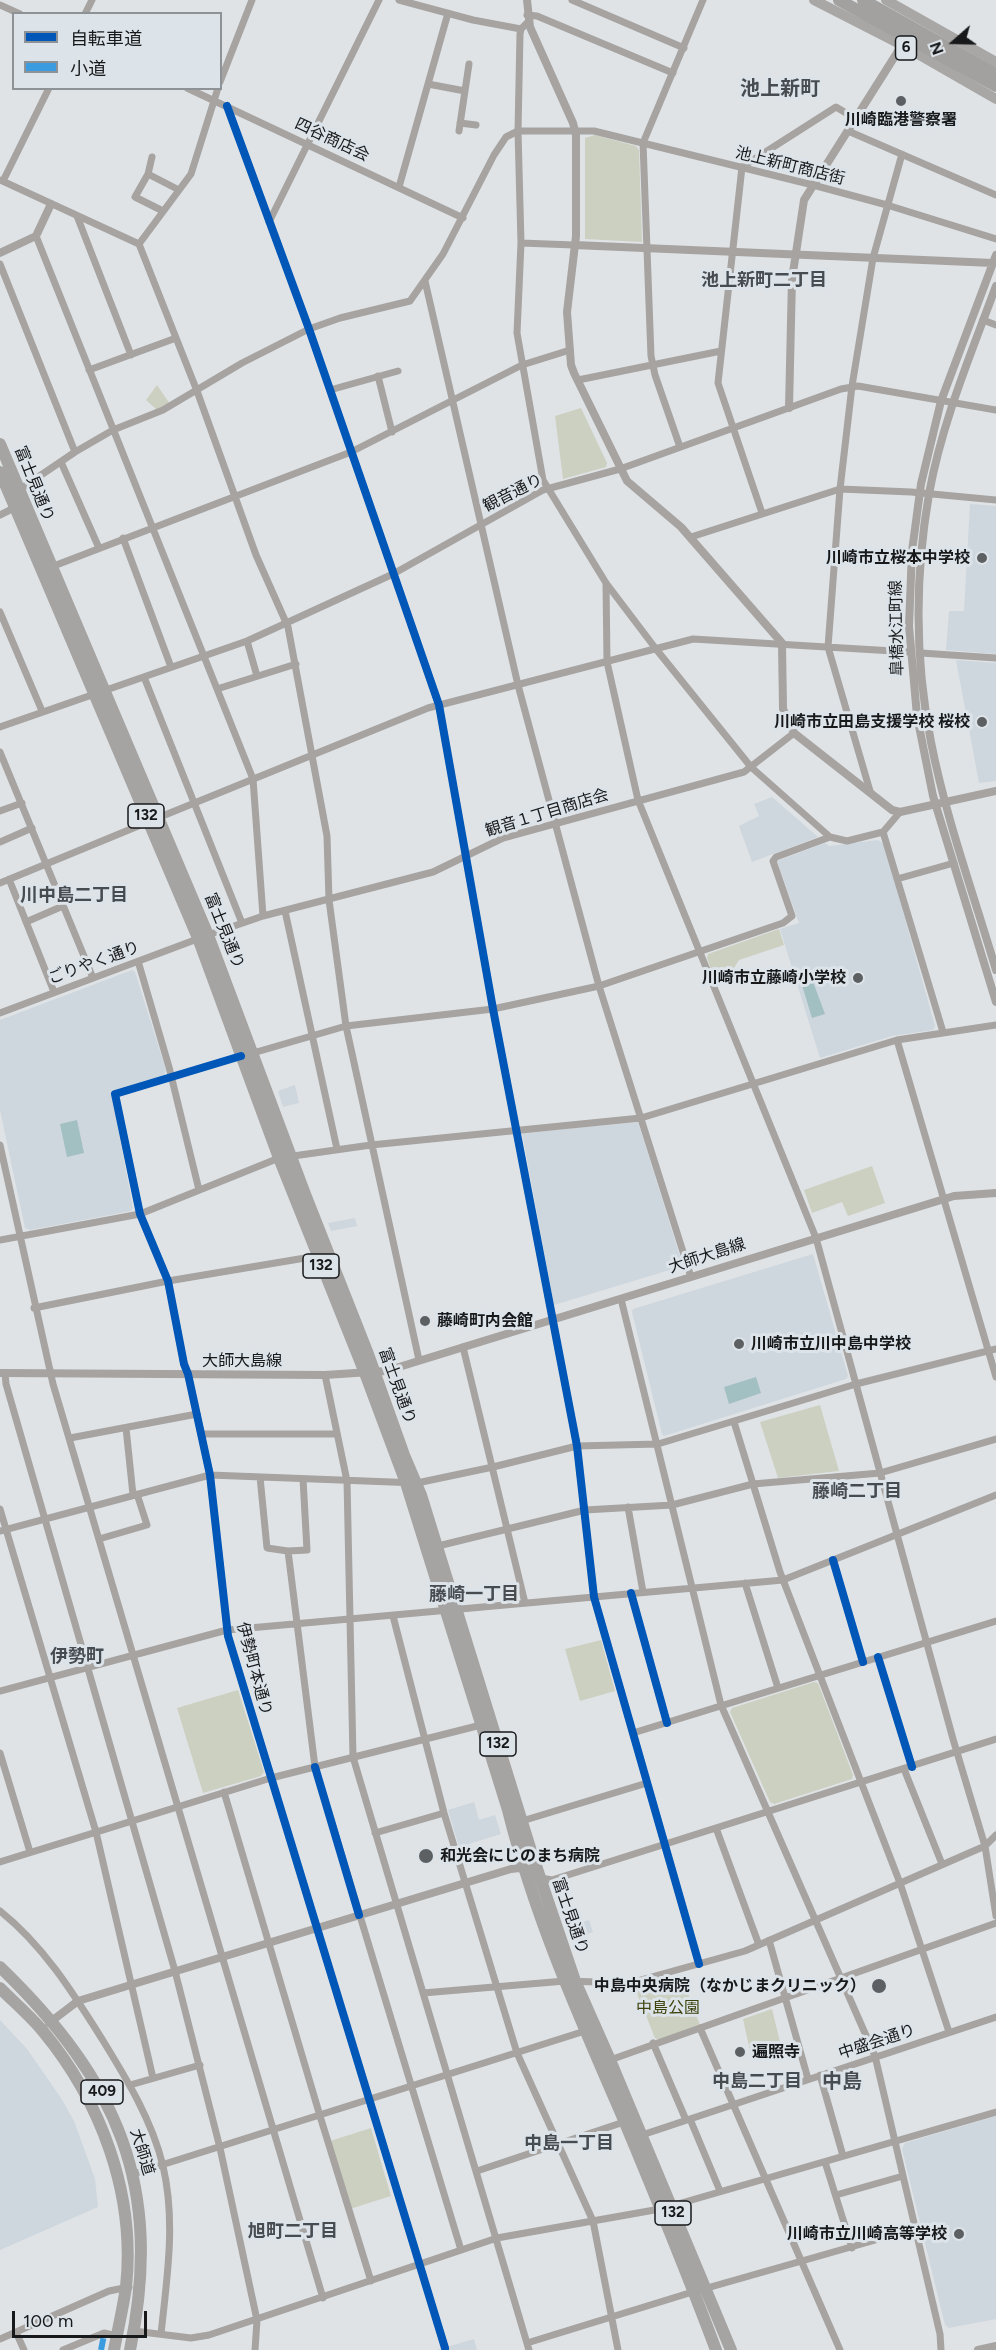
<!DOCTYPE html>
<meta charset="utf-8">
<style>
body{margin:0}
#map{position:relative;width:996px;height:2350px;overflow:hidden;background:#dfe3e6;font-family:Figtree,"Noto Sans JP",sans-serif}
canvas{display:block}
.legend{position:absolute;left:12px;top:12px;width:210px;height:78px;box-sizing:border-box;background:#dce3e9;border:2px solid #8d9297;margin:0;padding:8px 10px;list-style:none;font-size:18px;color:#17191b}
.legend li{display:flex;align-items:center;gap:12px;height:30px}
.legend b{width:30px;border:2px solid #8d9297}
.north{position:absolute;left:924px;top:12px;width:60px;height:60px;-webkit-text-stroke:4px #dce3e9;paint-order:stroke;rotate:250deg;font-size:16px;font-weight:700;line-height:24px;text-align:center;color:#17191b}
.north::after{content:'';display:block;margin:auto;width:21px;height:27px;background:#17191b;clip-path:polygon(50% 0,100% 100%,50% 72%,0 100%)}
.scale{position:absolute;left:12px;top:2311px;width:135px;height:27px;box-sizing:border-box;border:3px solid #17191b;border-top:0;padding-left:8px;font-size:18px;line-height:21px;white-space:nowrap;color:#17191b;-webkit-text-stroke:4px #dce3e9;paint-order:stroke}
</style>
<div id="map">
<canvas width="996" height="2350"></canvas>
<ul class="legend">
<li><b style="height:8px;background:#0057b8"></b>自転車道</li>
<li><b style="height:8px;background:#3b9bdf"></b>小道</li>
</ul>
<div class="north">N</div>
<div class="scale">100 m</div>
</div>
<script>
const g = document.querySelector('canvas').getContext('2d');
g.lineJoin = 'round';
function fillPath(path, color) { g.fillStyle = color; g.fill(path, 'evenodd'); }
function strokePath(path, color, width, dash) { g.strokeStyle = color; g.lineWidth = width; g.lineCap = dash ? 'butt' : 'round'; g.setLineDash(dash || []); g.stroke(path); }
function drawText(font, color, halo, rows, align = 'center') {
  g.font = font + ' Figtree,"Noto Sans JP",sans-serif'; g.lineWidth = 6; g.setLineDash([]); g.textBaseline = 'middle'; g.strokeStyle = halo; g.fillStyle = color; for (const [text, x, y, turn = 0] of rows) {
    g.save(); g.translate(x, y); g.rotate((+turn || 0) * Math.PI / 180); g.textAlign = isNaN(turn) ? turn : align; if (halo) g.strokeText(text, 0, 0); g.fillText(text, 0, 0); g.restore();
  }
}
fillPath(new Path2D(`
 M970 504 996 506V654L946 650 949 611H964Z
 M956 660 996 663V781L979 783Z
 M772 797 818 837 752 862 739 826 759 816 754 804Z
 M878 840 884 844 935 1026 933 1030 892 1036 820 1058 780 929 799 923 777 861 825 843 829 846Z
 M132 970 135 972 166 1070 164 1075 111 1091 133 1208 131 1211 30 1230 25 1228 0 1110V1020Z
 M295 1085 299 1103 283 1107 278 1091Z
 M638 1122 683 1266 554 1305 522 1133Z
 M355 1218 357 1226 331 1231 328 1223Z
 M813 1254 848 1376 846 1379 664 1436 662 1434 632 1312 633 1309Z
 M474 1802 479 1820 495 1815 501 1834 459 1847 448 1810Z
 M589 1920 593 1932 570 1940 566 1927Z
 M0 2020 27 2049 61 2098 74 2121 95 2179 98 2207 0 2250Z
 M996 2116V2319L949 2328 945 2325 902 2149 905 2143Z
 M474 2339 477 2350H436Z`), '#ced7de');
fillPath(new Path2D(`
 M595 135 636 146 639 150 642 242 585 239V138Z
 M157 385 170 404 157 410 146 400Z
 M581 408 607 463 606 467 563 479 555 416Z
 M779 929 784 945 739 960 734 968 713 975 707 958 708 954Z
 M872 1166 885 1203 848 1216 842 1202 812 1213 804 1190Z
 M820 1405 839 1471 778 1478 760 1422Z
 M601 1640 615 1691 580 1701 565 1649Z
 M814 1682 818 1683 853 1775 852 1779 774 1804 770 1802 730 1712 732 1708Z
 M238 1690 264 1772 261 1776 203 1793 177 1708Z
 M681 1975 700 2025 659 2040 655 2038 636 1991 637 1987Z
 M772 2009 782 2050 752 2060 743 2019Z
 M371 2128 391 2196 350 2209 330 2141Z`), '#ccd0c1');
fillPath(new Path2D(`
 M813 982 825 1014 812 1018 802 985Z
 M77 1120 84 1153 67 1157 60 1124Z
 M756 1377 761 1393 729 1404 724 1387Z`), '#a2bfc2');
strokePath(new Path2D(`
 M399 0 473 20 521 29
 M572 0 684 48
 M0 5 20 14
 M85 14 92 0
 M527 15 537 16 673 73
 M529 21 521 29 520 34 518 131 521 243 517 333 543 480 606 583 656 649 751 767 830 837 847 841 883 832 900 812
 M220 82 252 0
 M428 84 465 91
 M187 88 463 218
 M227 106 309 329 439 705 493 1009 577 1446 594 1597 699 1964
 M460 123 476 125
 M459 131 469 64
 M848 131 996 195
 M152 157 148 174 135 197 163 211
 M148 174 179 190
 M0 180 139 244 191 174 218 88
 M3 181 49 88
 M399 187 448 13
 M77 216 131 355
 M269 222 379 0
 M36 236 253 779 263 916
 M521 243 574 245
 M139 244 197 391 256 555 288 627 327 836 329 900 346 1026 419 1360
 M0 264 75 452
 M425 281 518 685 599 986 691 1277
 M983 320 996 325
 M89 370 176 338
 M378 376 392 432
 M578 380 721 351
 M330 390 398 371
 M680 447 655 375 651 356 643 143 703 0
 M61 462 99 548
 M19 490 75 452 113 430 163 410 242 363 309 329 340 318 410 301 443 254 494 155 506 137 518 131H594L813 185 887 205 996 239
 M762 513 718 383 742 167 836 107 856 119
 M0 515 16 507
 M691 537 840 489 911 492 996 500
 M123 538 171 667
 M51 567 351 452 522 365 570 350
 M606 583 607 662 638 800 816 1238 953 1739 985 1846 996 1916
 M0 612 42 711
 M247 641 257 676
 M921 653 996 658
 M144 677 242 923
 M217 689 296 664
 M0 727 247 641 393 574 543 490 620 469 841 389 858 386 996 410
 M0 752 93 978
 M870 791 828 647 840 489 852 386 873 258 902 154
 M0 811 22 803
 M160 817 428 708 693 639 910 652
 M883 832 943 1032
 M0 842 32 828
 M9 879 54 992
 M897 879 954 863
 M0 883 148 822
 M285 911 337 1149
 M26 922 63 906
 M138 961 169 1067 199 1190
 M0 1013 208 935 263 916 433 872 503 838 744 772 794 733
 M897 1040 996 1377
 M253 1053 346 1026 493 1009 599 986 783 923 792 916 773 861 776 857 830 837
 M241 1056 115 1094 140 1214 168 1281 184 1364 188 1374 210 1475 228 1636 445 2348
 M0 1145 53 1384 323 2298
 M0 1240 140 1214 279 1158 371 1145 641 1118 897 1040 996 1025
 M621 1299 721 1705 875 2056 940 2334 941 2350
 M34 1308 168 1281 317 1256
 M463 1347 525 1603
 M5 1373 6 1384 175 1971 220 2148 257 2320 255 2350
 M325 1375 347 1481 353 1757 529 2350
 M734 1422 780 1572 900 1883 949 2032
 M126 1428 133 1495
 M201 1434H337
 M70 1438 197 1414
 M260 1477 267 1548 288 1551 307 1550 303 1479
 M628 1507 643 1592
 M0 1509 96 1832 153 2078
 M0 1531 210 1475 417 1483 493 1467 577 1446 658 1444 856 1384 996 1349
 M99 1539 147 1525 137 1494
 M438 1546 585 1510 672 1505 753 1484 880 1473 996 1439
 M288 1551 315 1767 461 2250
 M833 1560 863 1662
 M745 1583 778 1688
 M631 1593 667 1723
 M393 1616 444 1813 517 2053 593 2221 618 2350
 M878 1657 912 1767
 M0 1691 227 1630 783 1580 996 1495
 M633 1733 996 1621
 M0 1753 30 1852
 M904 1769 942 1864
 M224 1792 320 2116 371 2281
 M522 1821 647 1783
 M716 1828 759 1945
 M375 1833 444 1813
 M0 1862 271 1778 481 1725
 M541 1878 552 1880 996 1739
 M0 1911C43 1945 73 1993 102 2039 126 2078 152 2120 163 2166 176 2222 167 2277 161 2334
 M769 1940 808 2079
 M423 1993 565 1981 630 1983 745 1951 985 1846 996 1835
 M700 2028 840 2350
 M653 2043 686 2120
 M610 2060 996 1923
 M820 2075 843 2156
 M130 2085 200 2065
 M690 2119 720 2191
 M639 2136 996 2017
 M825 2162 852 2248
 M477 2171 624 2122
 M133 2174 585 2031
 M836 2195 903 2176
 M671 2206 996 2112
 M134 2331 191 2338 209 2335 497 2238 660 2209
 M16 2332 24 2350
 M0 2339 109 2291 129 2287
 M527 2343 686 2294 914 2229
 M63 2350 104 2333 117 2336`), '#a6a3a1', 7);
strokePath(new Path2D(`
 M527 0 530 27 573 123 576 135V236L567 312 571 365 574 373 627 481 681 527 782 643 783 709 794 733 892 810 900 812 996 791
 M574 245 993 263
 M0 253 36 236 51 204
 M996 255 941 401 921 484 912 551 909 626 917 716 933 796 996 1002
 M996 286C971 354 942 422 929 494 915 575 915 661 931 742 946 819 974 895 996 970
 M789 408 792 279 804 200 902 45
 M0 1373 325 1375 386 1371 954 1196 996 1193
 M49 2023 78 2001 511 1869 519 1868 527 1871
 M978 2350 996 2346`), '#a6a3a1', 8);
strokePath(new Path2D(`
 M814 0 902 45 996 99
 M886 0 996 62`), '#a8a7a5', 10);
strokePath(new Path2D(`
 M0 444 208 935 305 1194 368 1354 404 1455 421 1495 531 1851 575 1981 610 2060 731 2350
 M0 472 198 938 279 1158 365 1373 406 1483 508 1810C534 1915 578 2014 621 2113 654 2192 686 2270 716 2350
 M0 1967C118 2081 164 2186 130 2350
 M0 1988C14 2002 29 2015 42 2030 101 2101 136 2194 126 2287 123 2308 118 2329 114 2350`), '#a6a4a2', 12);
strokePath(new Path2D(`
 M839 0 996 86
 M863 0 996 74`), '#a3a19f', 12);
strokePath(new Path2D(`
 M101 2350 104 2335`), '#3b9bdf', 6, [12, 6]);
strokePath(new Path2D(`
 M227 106 309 329 439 705 493 1009 577 1446 594 1597 699 1964
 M241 1056 115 1094 140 1214 168 1281 184 1364 188 1374 210 1475 228 1636 445 2348
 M833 1560 863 1662
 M631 1593 667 1723
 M878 1657 912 1767
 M315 1767 359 1915`), '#0057b8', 8);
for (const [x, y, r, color] of [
 [901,101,6,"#5d6062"],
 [982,558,6,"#5d6062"],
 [982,722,6,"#5d6062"],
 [858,978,6,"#5d6062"],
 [425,1321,6,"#5d6062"],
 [739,1344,6,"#5d6062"],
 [426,1856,8,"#5d6062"],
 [879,1986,8,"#5d6062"],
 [740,2052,6,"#5d6062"],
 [959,2234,6,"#5d6062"]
]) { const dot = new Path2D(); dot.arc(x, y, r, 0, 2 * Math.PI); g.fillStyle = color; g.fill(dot); strokePath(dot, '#dce3e9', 2); }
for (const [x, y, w] of [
 [906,48,21],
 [146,816,36],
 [321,1266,36],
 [498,1744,36],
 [102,2092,42],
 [673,2213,36]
]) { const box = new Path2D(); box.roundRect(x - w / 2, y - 12, w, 24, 4.5); g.fillStyle = '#dce3e9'; g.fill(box); strokePath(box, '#17191b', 1.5); }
drawText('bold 15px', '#17191b', null, [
 ["6",906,48],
 ["132",146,816],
 ["132",321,1266],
 ["132",498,1744],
 ["409",102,2092],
 ["132",673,2213]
]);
drawText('bold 16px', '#17191b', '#dce3e9', [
 ["川崎臨港警察署",901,120,"center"],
 ["川崎市立桜本中学校",970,558],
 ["川崎市立田島支援学校 桜校",970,722],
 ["川崎市立藤崎小学校",846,978],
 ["藤崎町内会館",437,1321,"left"],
 ["川崎市立川中島中学校",751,1344,"left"],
 ["和光会にじのまち病院",440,1856,"left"],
 ["中島中央病院（なかじまクリニック）",866,1986],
 ["遍照寺",752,2052,"left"],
 ["川崎市立川崎高等学校",947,2234]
], 'right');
drawText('16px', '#17191b', '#dce3e9', [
 ["四谷商店会",332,140,25],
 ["池上新町商店街",790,166,14],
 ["富士見通り",34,484,68],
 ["観音通り",513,493,-27],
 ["皐橋水江町線",897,628,-91],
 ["観音１丁目商店会",547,813,-17],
 ["富士見通り",224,931,68],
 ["ごりやく通り",94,963,-20],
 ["大師大島線",707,1256,-18],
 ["大師大島線",242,1361],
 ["富士見通り",397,1386,70],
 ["伊勢町本通り",254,1669,75],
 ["富士見通り",570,1916,71],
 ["中盛会通り",877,2042,-18],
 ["大師道",142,2152,73]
]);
drawText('16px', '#3e420c', '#dce3e9', [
 ["中島公園",668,2008]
]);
drawText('bold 18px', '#474c51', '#dce3e9', [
 ["池上新町二丁目",764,281],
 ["川中島二丁目",74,896],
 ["藤崎二丁目",857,1492],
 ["藤崎一丁目",474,1595],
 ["伊勢町",77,1657],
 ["中島二丁目",757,2082],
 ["中島一丁目",569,2144],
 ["旭町二丁目",293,2232]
]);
drawText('bold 20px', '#474c51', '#dce3e9', [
 ["池上新町",780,89],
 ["中島",842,2082]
]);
</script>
